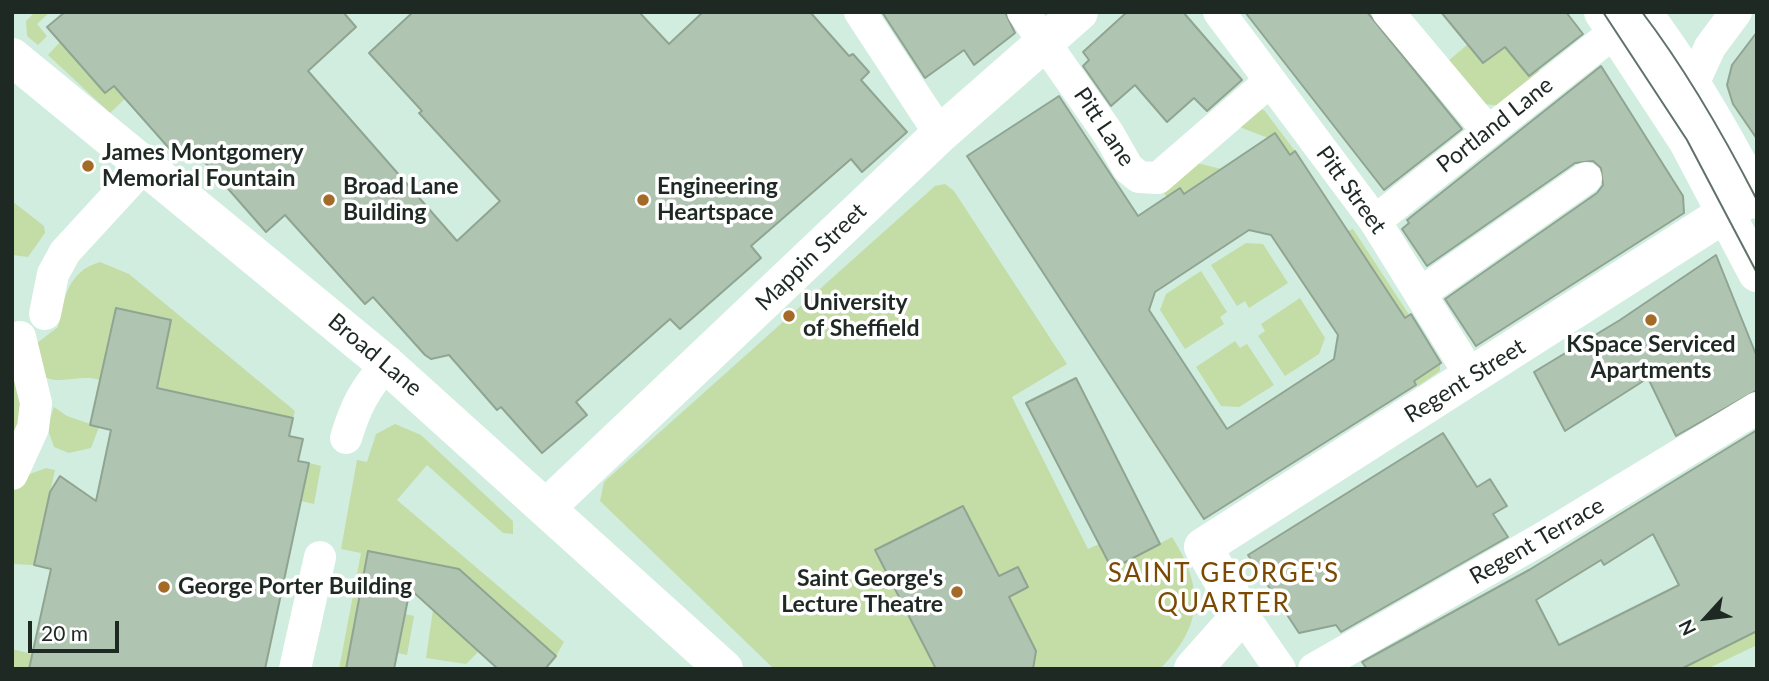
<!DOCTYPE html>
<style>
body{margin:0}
#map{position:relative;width:1769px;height:681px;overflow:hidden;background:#d0ede0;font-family:Lato,sans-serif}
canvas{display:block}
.frame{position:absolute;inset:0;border:14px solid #1e2924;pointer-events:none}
.north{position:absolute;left:1671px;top:583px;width:70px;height:70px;-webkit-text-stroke:5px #fff;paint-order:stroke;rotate:243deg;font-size:19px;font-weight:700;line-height:28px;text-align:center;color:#1e2924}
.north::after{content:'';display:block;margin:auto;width:24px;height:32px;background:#1e2924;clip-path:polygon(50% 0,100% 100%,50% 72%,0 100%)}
.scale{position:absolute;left:28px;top:621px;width:91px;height:32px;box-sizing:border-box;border:4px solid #1e2924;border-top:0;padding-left:9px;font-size:21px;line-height:24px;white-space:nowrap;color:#1e2924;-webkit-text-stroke:5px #fff;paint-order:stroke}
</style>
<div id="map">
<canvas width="1769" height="681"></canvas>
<div class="frame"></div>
<div class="north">N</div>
<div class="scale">20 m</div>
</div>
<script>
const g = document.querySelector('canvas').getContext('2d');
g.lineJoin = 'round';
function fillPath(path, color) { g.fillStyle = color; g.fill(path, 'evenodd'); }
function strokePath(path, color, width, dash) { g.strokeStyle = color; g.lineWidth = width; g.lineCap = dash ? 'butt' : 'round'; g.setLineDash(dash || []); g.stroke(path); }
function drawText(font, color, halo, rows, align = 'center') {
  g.font = font + ' Lato,sans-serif'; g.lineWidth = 7; g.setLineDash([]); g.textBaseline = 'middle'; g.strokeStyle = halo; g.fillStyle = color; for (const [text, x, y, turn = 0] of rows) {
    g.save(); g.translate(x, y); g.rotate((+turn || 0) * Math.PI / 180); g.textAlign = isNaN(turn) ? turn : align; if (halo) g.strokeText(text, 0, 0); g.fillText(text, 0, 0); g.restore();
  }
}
fillPath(new Path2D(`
 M35 12H50L37 24 47 36 38 45 27 36 26 21Z
 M60 42 105 93 118 83 128 96 110 113 48 55Z
 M1468 44 1484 63 1505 47 1519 65 1528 58 1543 76 1505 106 1482 104 1447 62Z
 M1257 109 1264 110 1295 151 1290 155 1276 133 1268 138 1232 124Z
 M1193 162 1221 169 1184 194 1167 197 1161 189Z
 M945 184 954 191 1067 364 1012 397 1088 549 1099 544 1112 569 1172 537C1204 588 1204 625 1160 669H774L600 501 604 482 935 186Z
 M12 201 44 226 45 233 28 257 13 255Z
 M1353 229 1440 362V371L1418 386 1414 381 1437 366 1347 231Z
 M1246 243 1263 244 1288 283 1249 308 1245 301 1237 306 1211 265Z
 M100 262 129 274 295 411 293 418 157 388 171 321 116 308 100 380C81 374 61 385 45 377L37 343 58 327C64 298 68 271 100 262Z
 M1201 271 1227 312 1220 317 1224 324 1185 349 1160 310 1166 294Z
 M1300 298 1325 338 1319 354 1285 376 1258 336 1265 331 1261 324Z
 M1235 341 1240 348 1247 344 1274 385 1239 407 1221 406 1196 367Z
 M12 360 26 393 12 447Z
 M54 407 67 416 99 427 91 448 69 453 54 447 47 427Z
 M395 424 421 435 513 521V534L503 533 427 465 397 500 564 642 556 656 465 574 368 552 346 669H339L361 553 341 549 357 460 367 462 376 434Z
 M309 463 321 466 314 504 301 501Z
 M46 468 55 470 34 565 12 564V491L22 477Z
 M433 610 479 651 466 664 426 658Z
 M405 614 414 616 407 655 398 653Z
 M1757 631V645L1707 669H1681Z
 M12 649 32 654 29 669H12Z`), '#c4dca5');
const building = new Path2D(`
 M65 12H343L356 27 308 71 457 241 500 201 419 113 422 111 369 53 413 12H639L669 44 703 12H810L849 56 853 54 869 72 861 80 907 132 862 172 851 159 751 246 761 258 680 329 670 319 576 402 587 415 542 453 501 407 497 410 449 355 431 359 425 355 373 297 365 304 285 215 266 232 188 143 175 155 114 86 105 93 47 27Z
 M882 12H1005L1015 33 974 65 964 50 925 78Z
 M1127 12H1183L1242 80 1207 111 1194 98 1167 122 1135 85 1111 106 1083 66 1089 60 1083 52Z
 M1245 12H1367L1462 129 1384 190Z
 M1441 12H1566L1583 34 1529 76 1505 47 1483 63Z
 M1757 32V139L1733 104 1727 85 1732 65Z
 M1601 66 1683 196 1684 213 1476 346 1445 299 1597 193 1603 185 1601 168 1593 161 1575 163 1427 266 1402 229 1409 223 1407 220Z
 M1059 96 1138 216 1180 188 1184 194 1275 133 1290 155 1295 151 1405 318 1411 314 1441 363 1414 381 1416 385 1204 519 967 156ZM1249 230 1271 235 1338 335 1334 359 1227 429 1149 310 1155 292Z
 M1716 255 1757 357V390L1676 436 1648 378 1565 431 1534 372 1620 320Z
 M116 308 171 320 157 388 293 418 289 436 303 439 298 461 309 463 265 669H29L51 569 34 565 50 492 60 476 96 501 111 430 90 425Z
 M1076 378 1160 544 1112 569 1026 403Z
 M1757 430V631L1681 669H1367L1362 662 1529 570ZM1653 534 1679 585 1559 645 1536 600 1601 560 1604 565Z
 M1443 433 1477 487 1490 479 1507 506 1493 514 1508 537 1341 632 1336 625 1299 633 1248 555Z
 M963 506 999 576 1018 567 1028 587 1009 597 1036 651 1033 669H936L875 550Z
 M368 551 459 569 556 656 545 669H498L410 589 394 669H346Z`);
fillPath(building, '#b0c5b1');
strokePath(building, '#90a492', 2);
strokePath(new Path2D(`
 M860 12 940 134
 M1023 12 1108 133 1128 168 1139 177 1158 178 1270 81
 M1219 12 1375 221 1471 376
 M1388 12 1487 130
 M1692 86 1710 47 1736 12
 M1375 221 1616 31
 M1421 293 1586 178
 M45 314 53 274 65 252 145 165
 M346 438C355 408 365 387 387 365
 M12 474 33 428 36 403 20 337
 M1242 614 1280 669
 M295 669 320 557
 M1314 669 1543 538 1757 408`), '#fff', 32);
strokePath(new Path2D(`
 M1603 12 1687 140 1757 273
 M1642 12C1687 71 1723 134 1757 200
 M12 57 387 365 724 669
 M547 507 940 134 1079 12
 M1193 669 1242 614 1203 547 1754 195`), '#fff', 38);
strokePath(new Path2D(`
 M1603 12 1687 140 1757 273
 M1642 12C1687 71 1723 134 1757 200`), '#61726a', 2);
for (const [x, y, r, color] of [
 [88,166,7,"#a36a28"],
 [329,200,7,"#a36a28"],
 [643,200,7,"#a36a28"],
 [789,316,7,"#a36a28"],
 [1651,320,7,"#a36a28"],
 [164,587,7,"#a36a28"],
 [957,592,7,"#a36a28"]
]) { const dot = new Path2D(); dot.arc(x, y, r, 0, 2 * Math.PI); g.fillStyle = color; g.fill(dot); strokePath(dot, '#fff', 2.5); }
drawText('23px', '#1e2924', '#fff', [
 ["Portland Lane",1495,125,-38],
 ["Pitt Lane",1104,127,56],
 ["Pitt Street",1351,190,54],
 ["Mappin Street",811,257,-44],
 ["Broad Lane",375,355,40],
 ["Regent Street",1465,381,-32],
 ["Regent Terrace",1537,541,-30]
]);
drawText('bold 23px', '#1e2924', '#fff', [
 ["James Montgomery",102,153],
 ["Memorial Fountain",102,179],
 ["Broad Lane",343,187],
 ["Building",343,213],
 ["Engineering",657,187],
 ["Heartspace",657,213],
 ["University",803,303],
 ["of Sheffield",803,329],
 ["KSpace Serviced",1651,345,"center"],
 ["Apartments",1651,371,"center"],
 ["Saint George's",943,579,"right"],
 ["Lecture Theatre",943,605,"right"],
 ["George Porter Building",178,587]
], 'left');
g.letterSpacing = '2px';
drawText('26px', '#7b4902', '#fff', [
 ["SAINT GEORGE'S",1224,574],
 ["QUARTER",1224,604]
]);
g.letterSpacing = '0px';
</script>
